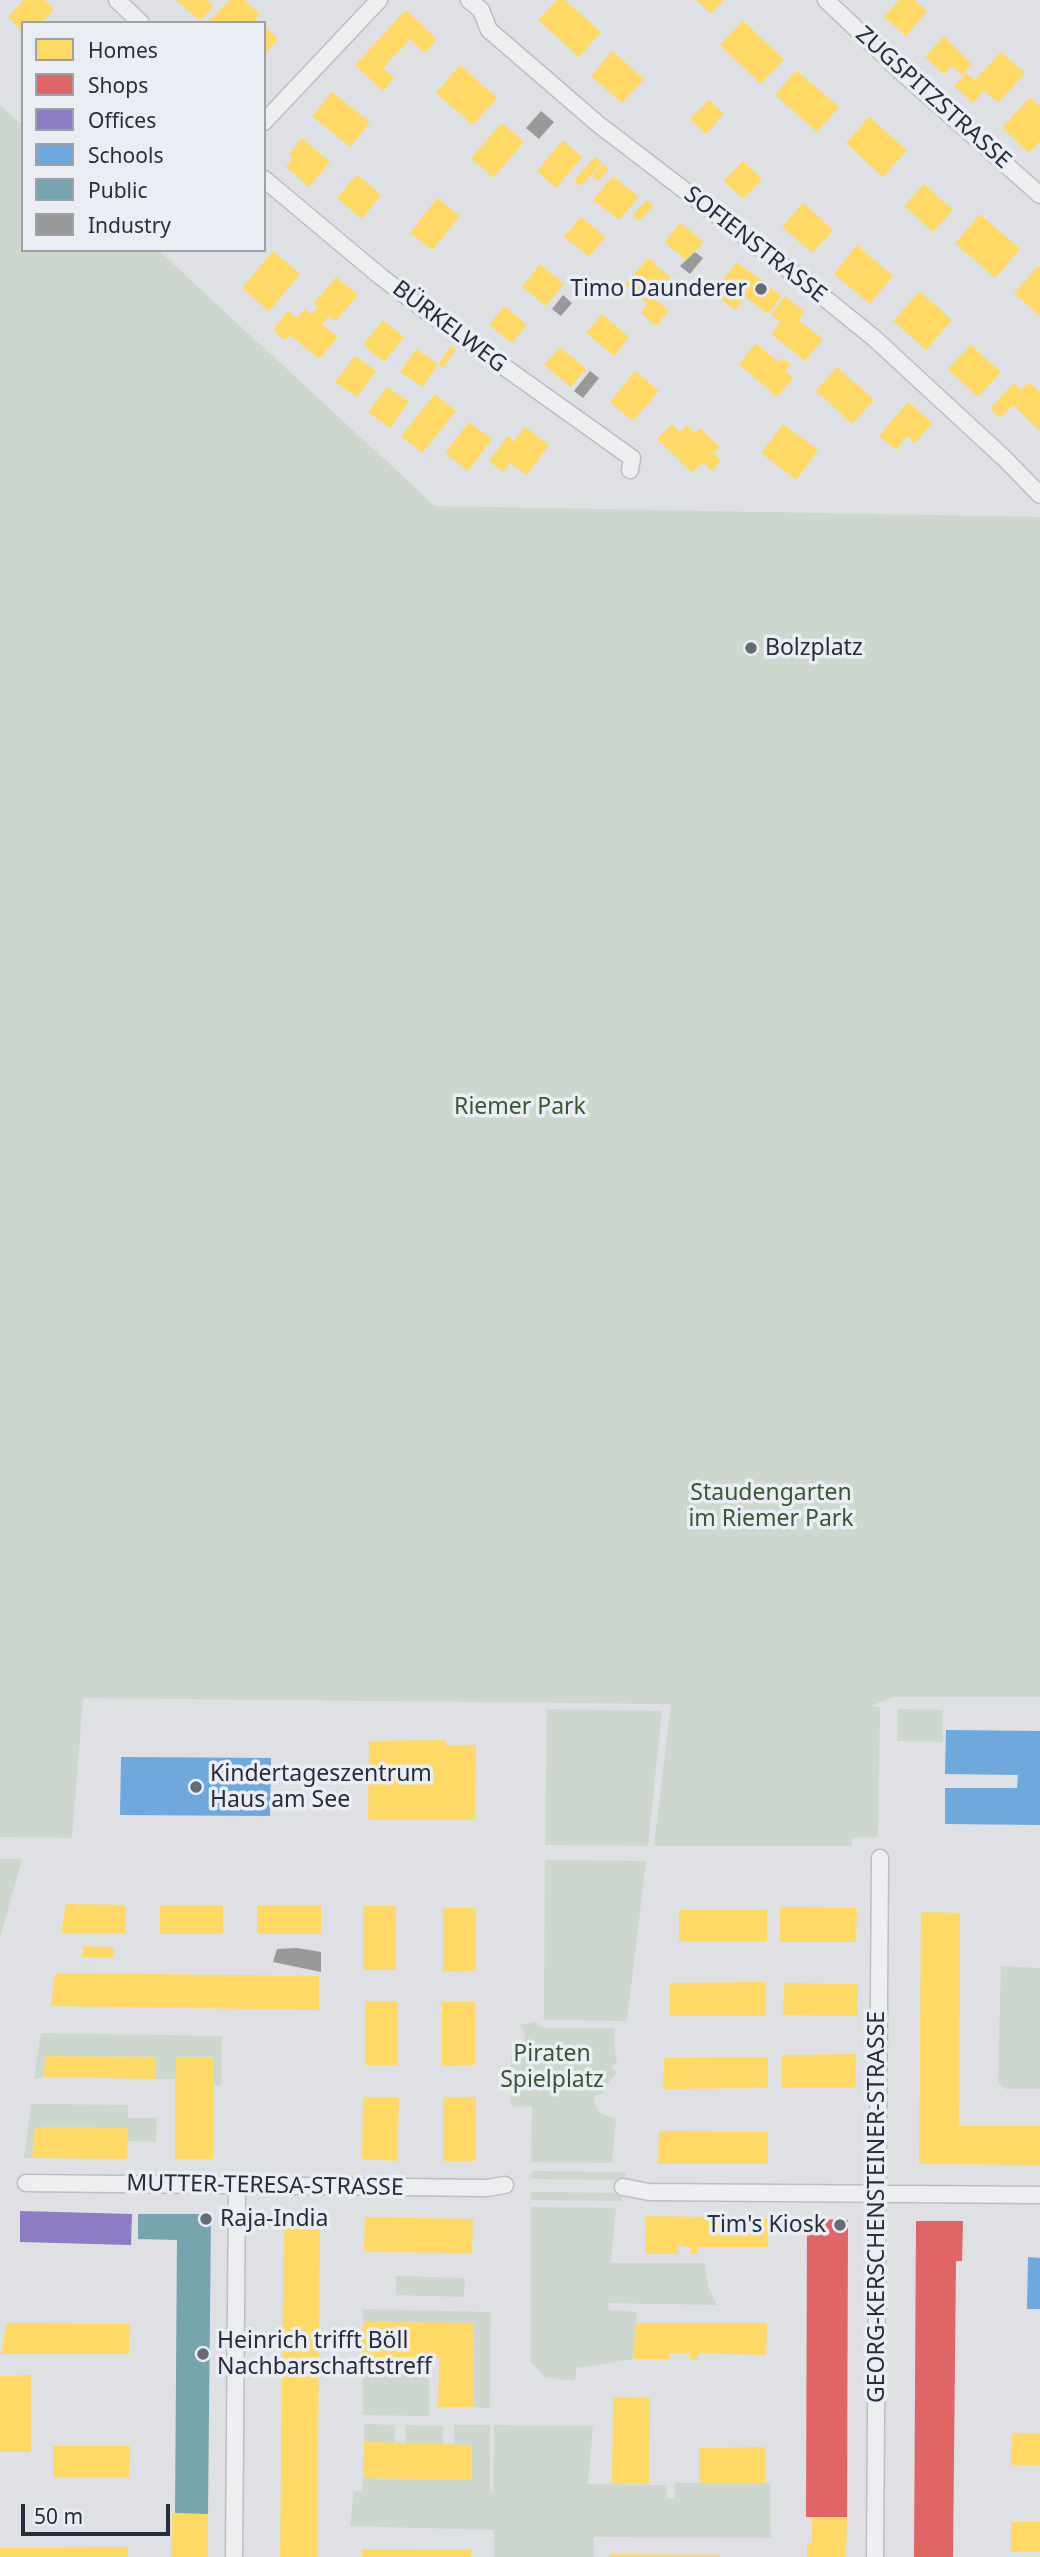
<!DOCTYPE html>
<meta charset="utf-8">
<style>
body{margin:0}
#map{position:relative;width:1040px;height:2557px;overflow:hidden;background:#dee0e3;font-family:"Noto Sans",sans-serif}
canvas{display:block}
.legend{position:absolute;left:21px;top:21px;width:245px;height:231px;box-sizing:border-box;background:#eaeef4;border:2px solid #9ca1aa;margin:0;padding:9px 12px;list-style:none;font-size:21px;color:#262d3c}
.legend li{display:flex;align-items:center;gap:14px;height:35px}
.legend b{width:35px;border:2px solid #9ca1aa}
.scale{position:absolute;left:21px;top:2504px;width:149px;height:32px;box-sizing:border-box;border:4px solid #262d3c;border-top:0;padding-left:9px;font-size:21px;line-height:24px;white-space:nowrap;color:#262d3c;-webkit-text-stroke:5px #eaeef4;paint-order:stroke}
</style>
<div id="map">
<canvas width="1040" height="2557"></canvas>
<ul class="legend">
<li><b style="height:19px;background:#ffd966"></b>Homes</li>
<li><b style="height:19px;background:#e06666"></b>Shops</li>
<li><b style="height:19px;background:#8e7cc3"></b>Offices</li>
<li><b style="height:19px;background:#6fa8dc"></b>Schools</li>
<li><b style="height:19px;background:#76a5af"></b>Public</li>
<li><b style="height:19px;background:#999"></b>Industry</li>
</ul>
<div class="scale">50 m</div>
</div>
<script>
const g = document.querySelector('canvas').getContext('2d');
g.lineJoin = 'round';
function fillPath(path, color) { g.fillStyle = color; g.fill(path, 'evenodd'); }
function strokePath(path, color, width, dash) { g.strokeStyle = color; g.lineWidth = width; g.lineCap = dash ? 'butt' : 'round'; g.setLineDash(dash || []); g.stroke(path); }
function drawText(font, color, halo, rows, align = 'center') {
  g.font = font + ' "Noto Sans",sans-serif'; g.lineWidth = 7; g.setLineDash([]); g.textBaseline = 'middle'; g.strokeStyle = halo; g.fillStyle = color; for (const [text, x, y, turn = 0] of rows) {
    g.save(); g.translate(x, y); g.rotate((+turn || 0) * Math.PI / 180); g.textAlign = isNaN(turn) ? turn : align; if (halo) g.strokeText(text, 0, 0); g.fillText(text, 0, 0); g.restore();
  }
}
fillPath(new Path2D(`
 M0 105 23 126V250H158L435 506 1040 517V1697H893L871 1706 880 1707 878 1837 852 1838V1846H654L671 1704 83 1698 72 1838 0 1837Z
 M547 1709 662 1711 648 1846 545 1845Z
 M898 1709 943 1710V1742L897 1741Z
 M0 1859H22L0 1938Z
 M545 1860 646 1861 627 2021 544 2020Z
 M1001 1966 1040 1968V2089H1006L998 2082Z
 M536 2022 544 2028H615V2052L617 2061 611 2068 617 2072 601 2094 593 2097C597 2112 601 2115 616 2119L612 2163 531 2162 532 2107 511 2106V2054L516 2052V2045L526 2038 520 2025Z
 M41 2033 222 2036 221 2085H213V2057H176L175 2079H156V2057L46 2056 43 2077 34 2079Z
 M31 2104 128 2105V2118H157L156 2142 127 2141V2128L35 2127 32 2158H24Z
 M532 2171 626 2172 625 2178 622 2180 531 2179Z
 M531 2192 622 2193V2201L531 2200Z
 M531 2207 616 2208 611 2263H705L708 2286 717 2305 608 2303 609 2310 637 2312 633 2359 576 2368 575 2381 544 2377 531 2362Z
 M396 2276 465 2278 464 2297 396 2295Z
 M363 2309 491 2312 490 2408 473 2407 474 2323 363 2322Z
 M363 2370 429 2371V2416L363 2415Z
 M364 2424 395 2425V2443L364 2442Z
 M406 2425 443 2426V2444H405Z
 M454 2425H490V2492H493L494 2425 593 2426 588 2484 667 2485V2498L675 2499V2483H770L771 2538 594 2537V2557H494V2530L350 2526 354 2491H362L363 2478 471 2480 472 2445 454 2444Z`), '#ced7ce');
fillPath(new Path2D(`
 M24 0H44L54 9 41 23H23V32L8 17Z
 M176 0H207L214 6 200 21Z
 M229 0H245L260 14 255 18 260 23H208Z
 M557 0H565L601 32 579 57 538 20Z
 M696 0H724L711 14Z
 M899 0H914L927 11 906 36 884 17Z
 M406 10 437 39 425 53 410 39 383 68 394 78 383 91 355 65Z
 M743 21 784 59 761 84 720 45Z
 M264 26 278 39 264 55Z
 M944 36 971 64 962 75 952 66 944 74 925 57Z
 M612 51 644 79 622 103 591 76Z
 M1001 52 1025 73 998 103 984 90 973 103 954 86 966 73 975 80Z
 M460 65 497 98 473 125 436 93Z
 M796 70 839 107 817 132 775 95Z
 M332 92 370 122 350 147 312 116Z
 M1030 97 1040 106V141L1029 153 1002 128Z
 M709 100 724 114 706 134 690 119Z
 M869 117 907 150 883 177 846 143Z
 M502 123 524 142 493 178 471 158Z
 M302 138 330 162 309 187 286 167 293 157 289 154Z
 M563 140 582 157 556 188 537 171Z
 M595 157 602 163 581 186 574 180Z
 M743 161 762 179 743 199 724 181Z
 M603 164 609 169 598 181 592 176Z
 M357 174 381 195 362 219 337 198Z
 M613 176 639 197 619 220 593 200Z
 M924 184 953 210 933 232 904 206Z
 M437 198 460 216 432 250 410 233Z
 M647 200 653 206 639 221 632 215Z
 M803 203 833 230 812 253 782 227Z
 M980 214 1020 249 995 278 955 243Z
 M581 217 605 237 589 257 564 237Z
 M680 223 704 242 687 261 664 242Z
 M857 245 893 276 870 304 834 274Z
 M273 251 300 274 269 311 242 288Z
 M648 258 671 278 654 298 669 311 656 326 641 313 648 304 625 285Z
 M737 262 782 296 768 314 745 297 735 310 713 293Z
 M540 264 564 284 546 306 522 287Z
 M1038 266 1040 268V316L1014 293Z
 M336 277 358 295 336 321 329 316 322 324 338 337 319 359 290 335 285 340 273 330 288 311 297 318 305 309 311 314 318 307 314 303Z
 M920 291 952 320 926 350 893 321Z
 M785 296 805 312 798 320 823 339 805 361 771 334 781 322 771 315Z
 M504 306 527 325 512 343 489 325Z
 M602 314 629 337 614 356 586 333Z
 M383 320 404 337 384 362 363 345Z
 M756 343 778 362 782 358 790 365 785 371 793 378 777 397 739 364Z
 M971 345 1001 372 978 397 948 369Z
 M451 346 456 349 443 368 438 364Z
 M560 347 586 369 571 387 544 365Z
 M416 349 438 364 422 387 400 372Z
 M355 356 376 371 357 397 335 382Z
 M837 367 874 400 852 424 816 391Z
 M635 371 659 391 633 421 610 402Z
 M1029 382 1040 393V431L1013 405 1000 418 990 408 1014 383 1021 390Z
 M387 387 409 402 390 428 368 412Z
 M435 394 456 411 422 453 401 436Z
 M908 402 932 423 915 443 907 436 896 450 879 436Z
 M469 422 492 439 468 471 445 453Z
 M672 424 680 432 687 425 695 433 700 428 720 447 714 453 721 461 712 471 703 462 692 473 657 439Z
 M783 424 818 450 796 480 761 453Z
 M525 427 549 445 527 475 510 463 503 472 489 461 508 436 514 441Z
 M445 1740V1745H476L475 1820H368L369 1741Z
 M66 1904 126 1905V1934L61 1933Z
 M160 1905H223V1934H160Z
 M257 1905H321V1934H257Z
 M363 1906H396V1970H363Z
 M780 1907 857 1908 856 1942H780Z
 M443 1908H476V1971L443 1972Z
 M679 1910H767V1941L679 1942Z
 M921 1912 960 1913 959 2126H1040V2165L919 2164Z
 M83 1946 114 1947V1958L82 1957Z
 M55 1973 319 1976V2010L51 2006Z
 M766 1982V2016H670V1983Z
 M784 1983 858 1984 857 2016 783 2015Z
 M365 2001H398V2065H365Z
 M442 2002H475V2065L442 2066Z
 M856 2054V2088H782V2055Z
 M46 2056 156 2057V2079L43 2077Z
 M175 2057H214L213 2159H175Z
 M768 2057V2088L663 2089 664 2058Z
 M363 2097H399L397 2161 362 2159Z
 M443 2097H476V2161H443Z
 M35 2127 128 2128 127 2159 32 2158Z
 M659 2131 768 2132V2164H658Z
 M284 2214 320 2215 317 2557H280Z
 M646 2216 768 2218V2247H697V2254H690L691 2247 678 2246V2254H645Z
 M365 2217 473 2219 472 2253 364 2252Z
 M363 2322 474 2323 473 2407H438L439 2358 362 2357Z
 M7 2323 130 2324 129 2354H1Z
 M636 2323H767L766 2355 698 2353V2360H690V2353H670L669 2359H633Z
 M31 2375V2452H0V2376Z
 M613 2397 650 2398 649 2484H612Z
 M1012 2433H1040V2465H1011Z
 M364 2442 472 2445 471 2480 363 2478Z
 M53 2446H130L129 2478 53 2477Z
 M765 2447V2483H699V2448Z
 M172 2513 208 2514V2557H171Z
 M812 2517H847L846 2557H807V2543H812Z
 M1011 2522H1040V2552H1011Z
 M128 2547V2557H0V2548Z
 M362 2549 471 2550V2557H362Z
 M609 2554 720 2555V2557H609Z`), '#ffd966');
fillPath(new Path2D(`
 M807 2219 848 2220 847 2517H806Z
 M916 2221H963L962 2261H956L953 2557H914Z`), '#e06666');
fillPath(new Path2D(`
 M20 2211 132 2214 131 2245 20 2242Z`), '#8e7cc3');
fillPath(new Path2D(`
 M946 1730 1040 1731V1825L945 1824V1788H1017L1018 1775 945 1774Z
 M121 1757 271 1758 270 1816 120 1815Z
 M1028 2257 1040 2258V2309H1027Z`), '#6fa8dc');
fillPath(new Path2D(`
 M138 2214H211L208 2514 175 2513 177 2240 138 2239Z`), '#76a5af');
fillPath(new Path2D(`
 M541 111 554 122 539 139 526 128Z
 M695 252 703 258 690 274 680 266Z
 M563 295 572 303 561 316 552 309Z
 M590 371 599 378 583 398 574 391Z
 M297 1948 321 1952V1972L273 1962 277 1949Z`), '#999');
const street = new Path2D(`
 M117 0 141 23
 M469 0 481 10 489 30 598 124 816 291 874 338 1005 459 1040 495
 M826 0 898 69 1040 195
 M264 122 379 0
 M264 179 380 276 430 314 632 458 630 470
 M26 2183 487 2188 505 2185
 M623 2187 649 2192 1040 2195
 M234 2557 237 2186
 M875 2557 880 1858`);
strokePath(street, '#bcbec1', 19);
strokePath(street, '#edeef0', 16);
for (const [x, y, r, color] of [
 [761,289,7,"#666c76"],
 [751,648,7,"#666c76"],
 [196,1787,7,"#666c76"],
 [206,2219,7,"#666c76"],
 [840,2225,7,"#666c76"],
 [203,2354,7,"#666c76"]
]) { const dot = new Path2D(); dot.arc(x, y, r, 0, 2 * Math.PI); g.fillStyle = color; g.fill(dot); strokePath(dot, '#eaeef4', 2.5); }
drawText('23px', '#262d3c', '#eaeef4', [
 ["ZUGSPITZSTRASSE",933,98,42],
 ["SOFIENSTRASSE",755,245,38],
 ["BÜRKELWEG",449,327,37],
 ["MUTTER-TERESA-STRASSE",265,2186,1],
 ["GEORG-KERSCHENSTEINER-STRASSE",877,2207,-90]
]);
drawText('23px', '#262d3c', '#eaeef4', [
 ["Timo Daunderer",747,289,"right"],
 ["Bolzplatz",765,648],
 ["Kindertageszentrum",210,1774],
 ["Haus am See",210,1800],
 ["Raja-India",220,2219],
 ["Tim's Kiosk",826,2225,"right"],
 ["Heinrich trifft Böll",217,2341],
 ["Nachbarschaftstreff",217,2367]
], 'left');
drawText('23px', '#395733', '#eaeef4', [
 ["Riemer Park",520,1107],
 ["Staudengarten",771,1493],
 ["im Riemer Park",771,1519],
 ["Piraten",552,2054],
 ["Spielplatz",552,2080]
]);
</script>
